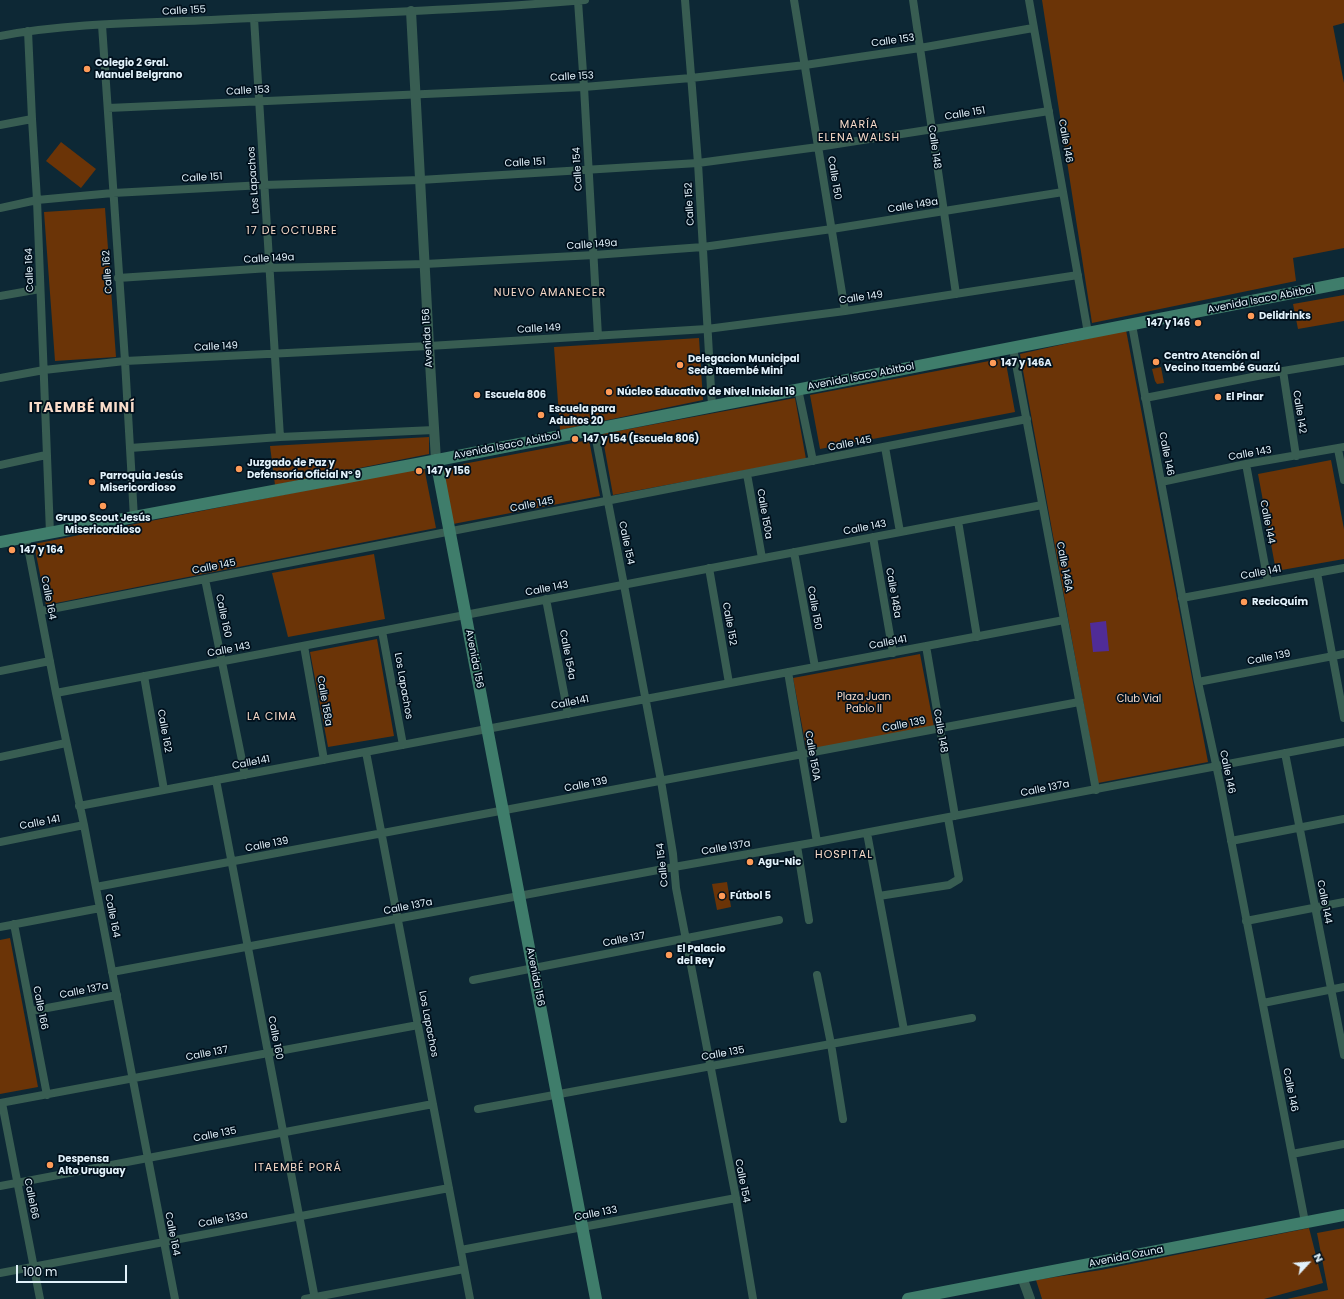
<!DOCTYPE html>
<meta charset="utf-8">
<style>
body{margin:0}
#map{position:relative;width:1344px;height:1299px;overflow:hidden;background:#0d2835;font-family:Poppins,sans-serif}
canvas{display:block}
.north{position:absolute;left:1288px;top:1243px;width:40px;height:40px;-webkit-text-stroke:3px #00101c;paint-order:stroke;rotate:64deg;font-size:11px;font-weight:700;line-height:16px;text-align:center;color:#e1f1fa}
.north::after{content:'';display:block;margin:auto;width:14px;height:18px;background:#e1f1fa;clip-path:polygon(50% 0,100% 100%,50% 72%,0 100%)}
.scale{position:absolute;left:16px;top:1265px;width:111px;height:18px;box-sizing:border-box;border:2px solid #e1f1fa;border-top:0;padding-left:5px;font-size:12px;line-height:14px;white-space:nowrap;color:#e1f1fa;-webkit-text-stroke:3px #00101c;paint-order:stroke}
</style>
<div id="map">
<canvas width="1344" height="1299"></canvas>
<div class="north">N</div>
<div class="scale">100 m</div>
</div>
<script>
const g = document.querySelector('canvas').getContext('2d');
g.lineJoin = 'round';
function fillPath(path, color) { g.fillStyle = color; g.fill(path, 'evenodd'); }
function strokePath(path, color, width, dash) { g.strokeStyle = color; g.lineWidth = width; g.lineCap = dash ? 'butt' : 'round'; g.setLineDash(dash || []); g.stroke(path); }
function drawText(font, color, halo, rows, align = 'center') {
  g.font = font + ' Poppins,sans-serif'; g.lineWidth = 3.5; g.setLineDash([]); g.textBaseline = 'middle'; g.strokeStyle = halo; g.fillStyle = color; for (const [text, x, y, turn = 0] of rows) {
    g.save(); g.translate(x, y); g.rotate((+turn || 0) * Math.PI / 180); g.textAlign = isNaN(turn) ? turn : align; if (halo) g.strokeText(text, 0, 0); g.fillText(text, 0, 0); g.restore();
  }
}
fillPath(new Path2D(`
 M1042 0H1344V23L1333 26 1344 83V248L1293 258 1296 281 1092 323Z
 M61 142 96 169 81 188 46 161Z
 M105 208 116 357 55 361 44 212Z
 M1344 295V321L1298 329 1293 304Z
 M1126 330 1208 762 1098 783 1020 354Z
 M699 338 703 400 560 430 554 347Z
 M1005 358 1015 412 820 449 810 395Z
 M1161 367 1164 383 1157 384 1155 381 1152 369Z
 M795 398 806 459 613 495 602 434Z
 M429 437V454L275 485 270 446Z
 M589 440 600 496 453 524 442 468Z
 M1331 460 1344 529V559L1276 571 1258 474Z
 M424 467 436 528 46 605 34 544Z
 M374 554 385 619 288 637 272 573Z
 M377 639 394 736 328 747 310 652Z
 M920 654 934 727 807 752 793 678Z
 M727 882 731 907 717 910 712 884Z
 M10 938 38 1087 0 1094V940Z
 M1309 1228 1323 1283 1264 1299H1042L1036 1280 1101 1270Z
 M1344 1228V1299H1287L1328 1290 1317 1233Z`), '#6b3407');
fillPath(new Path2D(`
 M1106 621 1109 651 1093 652 1090 623Z`), '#502c97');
strokePath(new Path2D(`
 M685 0 698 163 712 406
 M794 0 845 311
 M913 0 956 294
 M1029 0 1088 333
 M578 1 584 87 598 336
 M254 18 280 437
 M102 25 125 361 134 518
 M28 31 32 119 37 200 50 533
 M0 36C69 23 141 23 211 20 336 14 461 11 585 0
 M108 108 584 87 691 78 805 65 920 48 1033 28
 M0 125 32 119
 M0 208 37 200 113 193 264 185 420 180 698 163 818 147 1049 111
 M118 278 270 268 425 264 594 255 703 247 832 229 1063 192
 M0 296 40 289
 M1132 325 1198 682 1220 783 1305 1222
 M1013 348 1096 790
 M1283 371 1296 456
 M0 378 44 370 125 361 429 346 707 329 845 311 1078 275
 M798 389 813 461
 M1145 398 1283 371 1344 361
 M594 429 624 585 661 781 673 854 676 888 736 1198 753 1299
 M885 447 900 532
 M130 448 280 437 434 430
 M1338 449 1344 480
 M1246 464 1268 582
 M0 465 46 455
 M747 474 762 558
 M1161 482 1246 464 1344 447
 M958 521 977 637
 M26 537 56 693 84 825 175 1299
 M873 537 893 653
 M794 552 815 667
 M709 568 729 683
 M1317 573 1344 718
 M205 579 245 775
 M1182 598 1344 568
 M546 599 568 714
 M41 611 1027 419
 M382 631 403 745
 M304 646 324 760
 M926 646 955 816
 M0 671 50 661
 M788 672 817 842
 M144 676 164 790
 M1198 682 1344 654
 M56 693 1042 505
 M366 752 470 1299
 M1285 753 1344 1055
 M0 757 66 743
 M216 780 315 1299
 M79 806 1064 620
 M867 833 904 1030
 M1231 841 1344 819
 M0 842 84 825
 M797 846 809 920
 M96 887 1079 702
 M879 896 949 885 959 879 948 818
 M1246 921 1344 902
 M14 924 47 1095
 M0 927 100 908
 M112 972 674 867 817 842 1344 742
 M817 975 831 1044 843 1119
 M473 980 779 920
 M1263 1003 1344 987
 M31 1011 117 995
 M0 1103 418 1025
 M2 1103 40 1299
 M478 1109 972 1018
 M1292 1154 1344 1144
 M0 1186 433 1104
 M461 1250 736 1198
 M0 1273 449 1188
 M305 1299 464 1269`), '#385d52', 8);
strokePath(new Path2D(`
 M411 11 429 346 436 460
 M1022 1277 1030 1299`), '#385d52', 10);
strokePath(new Path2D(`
 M436 460 596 1299
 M0 542 417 464 1344 283
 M908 1299 1344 1215`), '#3f7d6b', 12);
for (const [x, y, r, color] of [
 [87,69,4,"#fe9b58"],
 [1251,316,4,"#fe9b58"],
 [1198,323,4,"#fe9b58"],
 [1156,362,4,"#fe9b58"],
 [993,363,4,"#fe9b58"],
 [680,365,4,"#fe9b58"],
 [609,392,4,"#fe9b58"],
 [477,395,4,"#fe9b58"],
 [1218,397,4,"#fe9b58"],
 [541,415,4,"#fe9b58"],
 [575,439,4,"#fe9b58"],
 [239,469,4,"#fe9b58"],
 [419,471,4,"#fe9b58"],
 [92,482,4,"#fe9b58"],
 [103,506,4,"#fe9b58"],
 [12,550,4,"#fe9b58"],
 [1244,602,4,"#fe9b58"],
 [750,862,4,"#fe9b58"],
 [722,896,4,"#fe9b58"],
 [669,955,4,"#fe9b58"],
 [50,1165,4,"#fe9b58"]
]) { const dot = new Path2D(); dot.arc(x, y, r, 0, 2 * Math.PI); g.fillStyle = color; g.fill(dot); strokePath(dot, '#00101c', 1.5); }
drawText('10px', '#e1f1fa', '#00101c', [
 ["Calle 155",184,11,-3],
 ["Calle 153",893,41,-8],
 ["Calle 153",572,77,-3],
 ["Calle 153",248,91,-3],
 ["Calle 151",965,114,-9],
 ["Calle 146",1065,141,80],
 ["Calle 148",934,147,82],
 ["Calle 151",525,163,-3],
 ["Calle 154",578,169,-93],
 ["Calle 151",202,178,-3],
 ["Calle 150",834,178,81],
 ["Los Lapachos",254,180,-94],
 ["Calle 152",690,204,-93],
 ["Calle 149a",913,206,-9],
 ["Calle 149a",592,245,-4],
 ["Calle 149a",269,259,-3],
 ["Calle 164",30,270,-92],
 ["Calle 162",108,272,-94],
 ["Calle 149",861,298,-8],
 ["Avenida Isaco Abitbol",1261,300,-11],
 ["Calle 149",539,329,-3],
 ["Avenida 156",428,338,-93],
 ["Calle 149",216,347,-3],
 ["Avenida Isaco Abitbol",861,377,-11],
 ["Calle 142",1299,412,81],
 ["Calle 145",850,444,-11],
 ["Avenida Isaco Abitbol",507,446,-11],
 ["Calle 146",1166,454,79],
 ["Calle 143",1250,454,-10],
 ["Calle 145",532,505,-11],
 ["Calle 150a",764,514,80],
 ["Calle 144",1267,522,79],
 ["Calle 143",865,528,-11],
 ["Calle 154",626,543,78],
 ["Calle 145",214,567,-11],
 ["Calle 146A",1064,567,79],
 ["Calle 141",1261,573,-11],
 ["Calle 143",547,589,-11],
 ["Calle 148a",893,593,80],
 ["Calle 164",48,598,79],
 ["Calle 150",814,608,80],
 ["Calle 160",223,616,78],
 ["Calle 152",729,624,80],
 ["Calle141",888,643,-11],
 ["Calle 143",229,650,-11],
 ["Calle 154a",567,655,79],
 ["Calle 139",1269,658,-11],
 ["Avenida 156",474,659,79],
 ["Los Lapachos",403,686,80],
 ["Calle 158a",324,701,80],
 ["Calle141",570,703,-11],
 ["Calle 139",904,725,-11],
 ["Calle 162",164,731,80],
 ["Calle 148",940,731,80],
 ["Calle 150A",812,756,80],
 ["Calle141",251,763,-11],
 ["Calle 146",1227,772,78],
 ["Calle 139",586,785,-11],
 ["Calle 137a",1045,789,-11],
 ["Calle 141",40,823,-11],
 ["Calle 139",267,845,-11],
 ["Calle 137a",726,848,-10],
 ["Calle 154",663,865,-96],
 ["Calle 144",1324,902,79],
 ["Calle 137a",408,907,-11],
 ["Calle 164",112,916,79],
 ["Calle 137",624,940,-11],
 ["Avenida 156",535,977,79],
 ["Calle 137a",84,991,-11],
 ["Calle 166",40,1008,79],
 ["Los Lapachos",428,1024,79],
 ["Calle 160",275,1038,79],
 ["Calle 137",207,1054,-11],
 ["Calle 135",723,1054,-10],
 ["Calle 146",1290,1090,79],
 ["Calle 135",215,1135,-11],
 ["Calle 154",742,1181,79],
 ["Calle166",31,1199,79],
 ["Calle 133",596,1214,-11],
 ["Calle 133a",223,1220,-11],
 ["Calle 164",172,1234,79],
 ["Avenida Ozuna",1126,1257,-11]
]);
drawText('bold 10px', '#e1f1fa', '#00101c', [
 ["Colegio 2 Gral.",95,63],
 ["Manuel Belgrano",95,75],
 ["Delidrinks",1259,316],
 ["147 y 146",1190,323,"right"],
 ["Centro Atención al",1164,356],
 ["Vecino Itaembé Guazú",1164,368],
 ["Delegacion Municipal",688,359],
 ["Sede Itaembé Miní",688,371],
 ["147 y 146A",1001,363],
 ["Núcleo Educativo de Nivel Inicial 16",617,392],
 ["Escuela 806",485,395],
 ["El Pinar",1226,397],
 ["Escuela para",549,409],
 ["Adultos 20",549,421],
 ["147 y 154 (Escuela 806)",583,439],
 ["Juzgado de Paz y",247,463],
 ["Defensoría Oficial Nº 9",247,475],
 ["147 y 156",427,471],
 ["Parroquia Jesús",100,476],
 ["Misericordioso",100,488],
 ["Grupo Scout Jesús",103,518,"center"],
 ["Misericordioso",103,530,"center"],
 ["147 y 164",20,550],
 ["RecicQuím",1252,602],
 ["Agu-Nic",758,862],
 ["Fútbol 5",730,896],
 ["El Palacio",677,949],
 ["del Rey",677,961],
 ["Despensa",58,1159],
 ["Alto Uruguay",58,1171]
], 'left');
drawText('10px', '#f8dbca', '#00101c', [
 ["Plaza Juan",864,697],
 ["Pablo II",864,709],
 ["Club Vial",1139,699]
]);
g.letterSpacing = '1px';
drawText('11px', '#f8dbc9', '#00101c', [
 ["MARÍA",859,125],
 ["ELENA WALSH",859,138],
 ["17 DE OCTUBRE",292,231],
 ["NUEVO AMANECER",550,293],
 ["LA CIMA",272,717],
 ["HOSPITAL",844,855],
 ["ITAEMBÉ PORÁ",298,1168]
]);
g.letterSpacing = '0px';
g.letterSpacing = '1px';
drawText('bold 14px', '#f8dbc9', '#00101c', [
 ["ITAEMBÉ MINÍ",82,408]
]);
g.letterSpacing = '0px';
</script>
